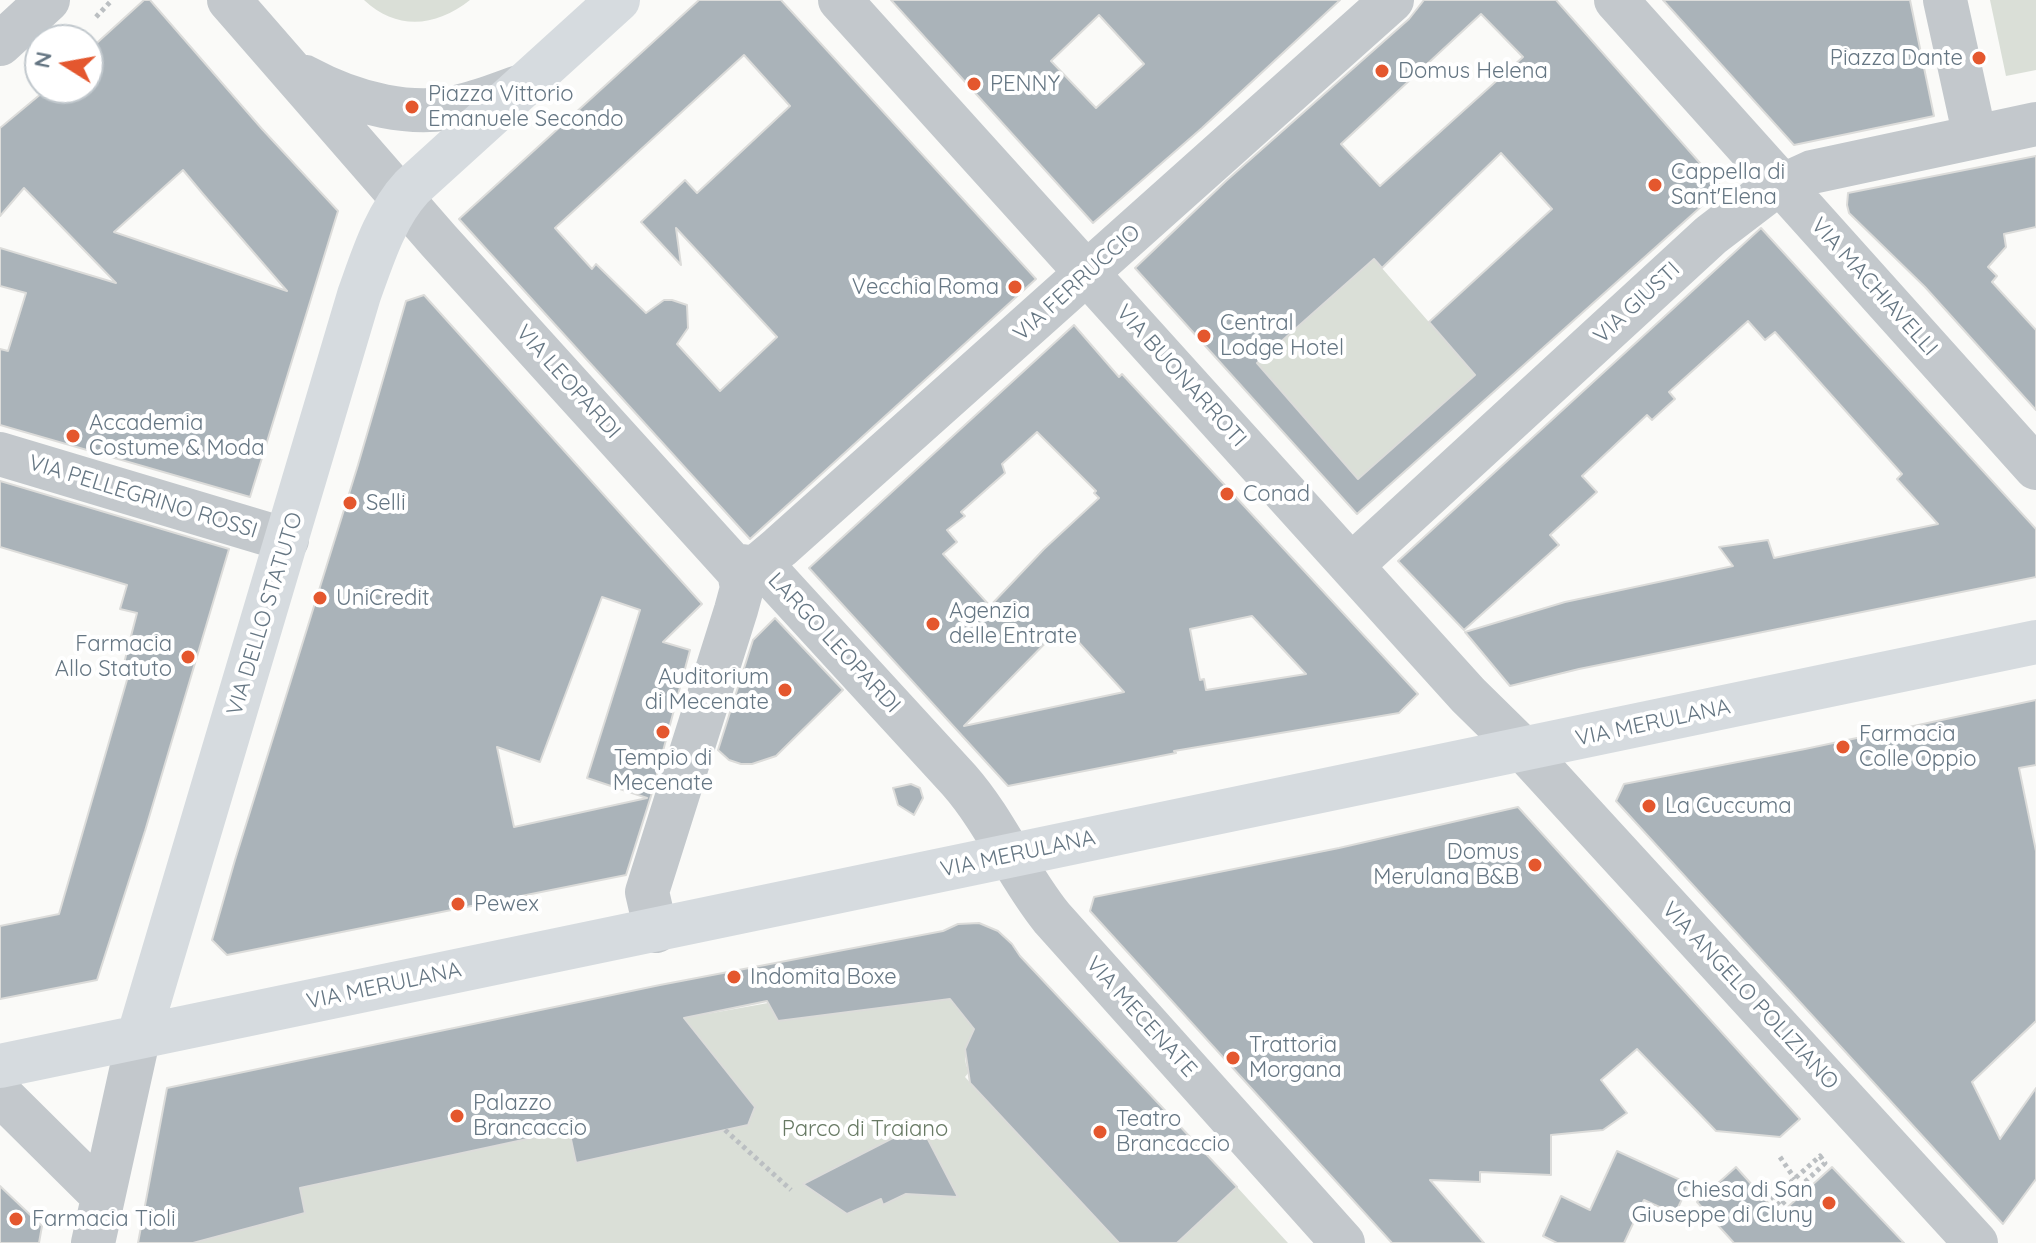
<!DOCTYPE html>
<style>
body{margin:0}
#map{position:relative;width:2036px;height:1243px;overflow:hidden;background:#fafaf8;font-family:Quicksand,sans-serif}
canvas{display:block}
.north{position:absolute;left:24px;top:24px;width:80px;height:80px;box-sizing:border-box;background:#fff;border:2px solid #c1c8cd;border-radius:50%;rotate:281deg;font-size:22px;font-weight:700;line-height:32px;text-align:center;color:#657683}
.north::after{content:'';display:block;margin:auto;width:28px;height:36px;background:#e4572e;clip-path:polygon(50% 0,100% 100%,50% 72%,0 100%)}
</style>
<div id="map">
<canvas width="2036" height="1243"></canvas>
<div class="north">N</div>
</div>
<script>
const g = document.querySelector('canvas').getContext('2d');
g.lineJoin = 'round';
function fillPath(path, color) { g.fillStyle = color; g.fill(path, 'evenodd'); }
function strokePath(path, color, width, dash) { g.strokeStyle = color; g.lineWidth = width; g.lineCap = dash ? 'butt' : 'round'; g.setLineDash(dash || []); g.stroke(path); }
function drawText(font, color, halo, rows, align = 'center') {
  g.font = font + ' Quicksand,sans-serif'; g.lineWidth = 8; g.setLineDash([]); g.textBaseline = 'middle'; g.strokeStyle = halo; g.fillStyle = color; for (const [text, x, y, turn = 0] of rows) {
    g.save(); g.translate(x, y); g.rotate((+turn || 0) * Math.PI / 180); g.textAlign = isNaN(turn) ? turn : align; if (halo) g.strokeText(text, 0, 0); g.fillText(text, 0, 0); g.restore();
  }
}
fillPath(new Path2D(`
 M364 0H470C436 27 397 31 364 0Z
 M1990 0H2036V70L2006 76Z
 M1374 259 1475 375 1358 479 1257 363Z
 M950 999 977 1033C967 1047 961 1055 969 1072L965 1077 1119 1243H193L305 1213 300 1188 569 1130 577 1163 748 1125 754 1107 684 1018 768 1003 778 1021Z
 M1237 1187 1288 1243H1177Z`), '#dadfd7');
const building = new Path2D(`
 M144 0H150L262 129 338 211 250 497 0 425V349L8 351 26 293 0 286V248L116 283 24 188 0 216V128L48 88H88V51ZM183 170 203 194 287 291 114 232Z
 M699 0H781L1036 279 750 539 459 219ZM744 55 790 106 697 193 685 180 641 222 681 265 676 228 777 337 720 391 677 344 688 328 687 305 672 300H664L646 313 596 264 592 269 555 228Z
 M891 0H1340L1202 128 1093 223ZM1099 15 1144 64 1096 108 1051 61Z
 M1424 0H1556L1722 188 1357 514 1135 268 1226 181 1409 19ZM1481 14 1523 57 1380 186 1341 144ZM1501 153 1552 209 1429 322 1475 375 1358 479 1257 363 1374 259 1382 268Z
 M1663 0H1910L1934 116 1794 145Z
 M2036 156V227L2004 234 2006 247 1988 267 1997 276 1992 282 2036 330V410L1925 287 1849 213 1847 205 1848 193Z
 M1761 228 2036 529V577L1579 669 1510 686 1465 632 1565 602 1733 566 1719 547 1768 540 1774 558 1938 524 1897 479 1902 474 1775 332 1765 340 1748 321 1669 392 1675 399 1665 408 1652 420 1647 415 1582 476 1597 492 1550 535 1559 545 1464 630 1398 561Z
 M424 295 702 604 663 642 690 650 651 796 626 875 227 955 212 940 235 860 358 465 406 301ZM602 597 640 610 587 778 647 798 514 827 497 747 540 762Z
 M1074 325 1119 377 1122 374 1418 694 1399 713 1174 751 1176 753 1008 786 809 568ZM1037 432 1096 491 1094 493 1099 498 1044 549 990 606 943 554 957 542 947 530 965 516 961 512 1005 473 1002 464ZM1252 616 1306 674 1206 690 1204 679 1200 680 1190 629ZM1063 625 1124 692 964 726Z
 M0 481 229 549 145 831 97 980 0 999V926L59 914 129 673 122 671 137 613 120 609 127 585 0 547Z
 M775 618 843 690 776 756 752 764H741L729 760 718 750 753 640Z
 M2036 700V765L2019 768 2036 851V1021L1972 1082 2000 1139 2036 1088V1179L2003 1224 1616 801 1624 784 1805 749Z
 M911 784 920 788 923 798 914 815 898 805 893 788Z
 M1518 807 1800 1119 1780 1137 1716 1131 1637 1049 1601 1080 1627 1113 1603 1130 1551 1135V1175L1480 1172V1182L1430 1180 1484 1243H1392L1090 911 1094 897 1339 848Z
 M979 923 998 931 1012 944 1020 956 1237 1187 1177 1243H1119L970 1083 965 1049 974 1029 950 999 778 1021 767 1001 684 1018 755 1107 748 1125 576 1163 569 1130 300 1188 305 1213 193 1243H138L167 1088 660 985 943 931 958 924Z
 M920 1124 958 1197 906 1194 883 1205 881 1199 847 1214 803 1184Z
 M1617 1151 1689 1184 1675 1214 1644 1200 1624 1243H1557L1543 1236 1561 1196 1590 1210Z
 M1736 1167 1779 1215 1832 1167 1904 1243H1734L1697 1202Z
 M0 1186 42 1226 39 1243H0Z`);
fillPath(building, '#aab3b9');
strokePath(building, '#dcdcda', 2);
strokePath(new Path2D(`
 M96 17 112 0
 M28 79 40 68
 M725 1130 791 1190
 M1820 1156 1825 1163 1780 1206 1773 1198Z
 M1780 1157 1795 1179`), '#bbbfc2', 5, [4, 4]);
strokePath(new Path2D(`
 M229 0 439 241 739 572 742 588 736 610 647 892 656 931
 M840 0 1468 695 1524 750 1976 1243
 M1616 0 2036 468
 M1945 0 1975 137
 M0 44 48 0
 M305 77C353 103 414 120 468 104 488 99 507 91 527 84
 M0 454 287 540
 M761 564 959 780C996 822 1017 875 1052 918L1343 1243
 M735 565 755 568 780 547 1392 0
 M1352 565 1711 235 1766 193 1812 172 2036 124
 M0 1094 103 1196
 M93 1243 139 1035`), '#c3c8cc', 44);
strokePath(new Path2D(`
 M139 1035 359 295C372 259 385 216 412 187L618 0
 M0 1066 2036 642`), '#d6dbdf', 44);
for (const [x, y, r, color] of [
 [1979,58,8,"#e4572e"],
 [1382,71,8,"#e4572e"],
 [974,84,8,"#e4572e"],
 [412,107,8,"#e4572e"],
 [1655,185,8,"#e4572e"],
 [1015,287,8,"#e4572e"],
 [1204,336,8,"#e4572e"],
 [73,436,8,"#e4572e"],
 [1227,494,8,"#e4572e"],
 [350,503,8,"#e4572e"],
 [320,598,8,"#e4572e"],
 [933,624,8,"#e4572e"],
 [188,657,8,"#e4572e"],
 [785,690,8,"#e4572e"],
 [663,732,8,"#e4572e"],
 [1843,747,8,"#e4572e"],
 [1649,806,8,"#e4572e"],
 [1535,865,8,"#e4572e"],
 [458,904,8,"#e4572e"],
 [734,977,8,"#e4572e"],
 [1233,1058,8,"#e4572e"],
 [457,1116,8,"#e4572e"],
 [1100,1132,8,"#e4572e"],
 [1829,1203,8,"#e4572e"],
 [16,1219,8,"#e4572e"]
]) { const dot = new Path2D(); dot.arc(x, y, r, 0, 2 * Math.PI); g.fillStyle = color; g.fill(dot); strokePath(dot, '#fff', 3); }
drawText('22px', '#657683', '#fff', [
 ["Piazza Dante",1963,58,"right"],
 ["Domus Helena",1398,71],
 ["PENNY",990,84],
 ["Piazza Vittorio",428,94],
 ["Emanuele Secondo",428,119],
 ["Cappella di",1671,172],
 ["Sant'Elena",1671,197],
 ["Vecchia Roma",999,287,"right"],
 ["Central",1220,323],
 ["Lodge Hotel",1220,348],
 ["Accademia",89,423],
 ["Costume & Moda",89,448],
 ["Conad",1243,494],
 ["Selli",366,503],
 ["UniCredit",336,598],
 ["Agenzia",949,611],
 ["delle Entrate",949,636],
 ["Farmacia",172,644,"right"],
 ["Allo Statuto",172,669,"right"],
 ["Auditorium",769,677,"right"],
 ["di Mecenate",769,702,"right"],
 ["Farmacia",1859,734],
 ["Colle Oppio",1859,759],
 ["Tempio di",663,758,"center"],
 ["Mecenate",663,783,"center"],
 ["La Cuccuma",1665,806],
 ["Domus",1519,852,"right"],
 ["Merulana B&B",1519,877,"right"],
 ["Pewex",474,904],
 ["Indomita Boxe",750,977],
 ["Trattoria",1249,1045],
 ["Morgana",1249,1070],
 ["Palazzo",473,1103],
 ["Brancaccio",473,1128],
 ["Teatro",1116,1119],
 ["Brancaccio",1116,1144],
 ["Chiesa di San",1813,1190,"right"],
 ["Giuseppe di Cluny",1813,1215,"right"],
 ["Farmacia Tioli",32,1219]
], 'left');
drawText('22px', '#657683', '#fff', [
 ["VIA FERRUCCIO",1077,283,-42],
 ["VIA MACHIAVELLI",1874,287,48],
 ["VIA GIUSTI",1637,303,-43],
 ["VIA BUONARROTI",1181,376,48],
 ["VIA LEOPARDI",568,382,48],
 ["VIA PELLEGRINO ROSSI",143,497,17],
 ["VIA DELLO STATUTO",265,614,-73],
 ["LARGO LEOPARDI",834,643,47],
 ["VIA MERULANA",1653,723,-12],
 ["VIA MERULANA",1018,854,-12],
 ["VIA MERULANA",384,986,-12],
 ["VIA ANGELO POLIZIANO",1750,996,47],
 ["VIA MECENATE",1141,1017,48]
]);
drawText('22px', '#687a64', '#fff', [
 ["Parco di Traiano",865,1129]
]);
</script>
